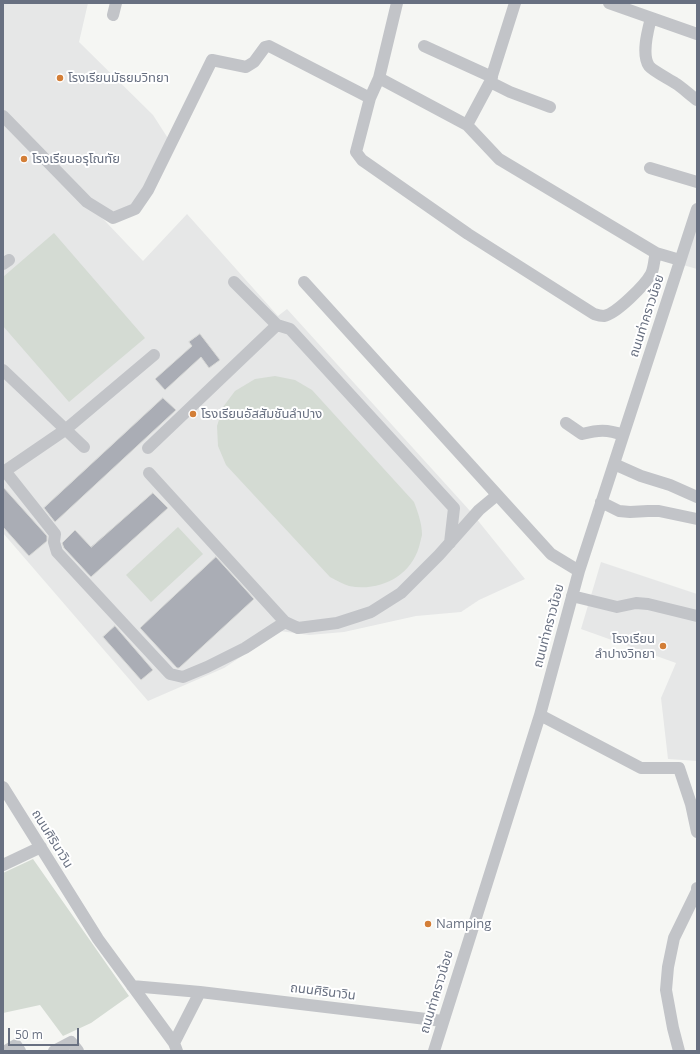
<!DOCTYPE html>
<meta charset="utf-8">
<style>
body{margin:0}
#map{position:relative;width:700px;height:1054px;overflow:hidden;background:#f5f6f3;font-family:"Open Sans",sans-serif}
canvas{display:block}
.frame{position:absolute;inset:0;border:4px solid #687081;pointer-events:none}
.scale{position:absolute;left:8px;top:1028px;width:71px;height:18px;box-sizing:border-box;border:2px solid #687081;border-top:0;padding-left:5px;font-size:12px;line-height:14px;white-space:nowrap;color:#687081;-webkit-text-stroke:3px #fff;paint-order:stroke}
</style>
<div id="map">
<canvas width="700" height="1054"></canvas>
<div class="frame"></div>
<div class="scale">50 m</div>
</div>
<script>
const g = document.querySelector('canvas').getContext('2d');
g.lineJoin = 'round';
function fillPath(path, color) { g.fillStyle = color; g.fill(path, 'evenodd'); }
function strokePath(path, color, width, dash) { g.strokeStyle = color; g.lineWidth = width; g.lineCap = dash ? 'butt' : 'round'; g.setLineDash(dash || []); g.stroke(path); }
function drawText(font, color, halo, rows, align = 'center') {
  g.font = font + ' "Open Sans","Noto Sans Thai",sans-serif'; g.lineWidth = 4; g.setLineDash([]); g.textBaseline = 'middle'; g.strokeStyle = halo; g.fillStyle = color; for (const [text, x, y, turn = 0] of rows) {
    g.save(); g.translate(x, y); g.rotate((+turn || 0) * Math.PI / 180); g.textAlign = isNaN(turn) ? turn : align; if (halo) g.strokeText(text, 0, 0); g.fillText(text, 0, 0); g.restore();
  }
}
fillPath(new Path2D(`
 M3 3H88L79 42 153 115 171 143 135 209 113 218 89 204 143 261 187 214 278 316 287 309 471 512 525 579 479 600 461 612 416 616 344 632 309 635 280 631 224 668 148 701 3 533Z
 M697 217V269L683 265Z
 M601 562 697 594V761L668 759 661 698 676 663 581 629Z`), '#e6e7e7');
fillPath(new Path2D(`
 M54 233 145 338 69 402 3 326V277Z
 M275 376 295 380 312 390 414 502C418 513 422 523 422 535 421 539 420 543 419 547 410 577 379 592 349 586 343 584 336 580 330 577L226 465 218 446 217 426 223 407 235 391 255 379Z
 M178 527 203 554 151 602 126 575Z
 M33 859 129 996 91 1023 63 1036 40 1005 3 1013V873Z`), '#d4dbd3');
const building = new Path2D(`
 M200 334 220 360 209 368 201 357 165 390 155 379 192 346 189 342Z
 M163 398 176 410 55 522 44 508Z
 M3 487 47 536V541L29 556 3 527Z
 M153 493 168 508 91 577 64 548 62 543 75 530 91 547Z
 M216 557 254 599 179 668H177L140 628 159 610Z
 M115 626 153 670 141 680 103 637Z`);
fillPath(building, '#aaadb5');
strokePath(building, '#d7d8d6', 1);
strokePath(new Path2D(`
 M397 3 379 78 370 98 356 152 362 160 468 234 594 314C597 315 601 316 604 316 616 314 645 285 651 274 654 269 654 259 656 253L680 260
 M609 3 697 34
 M113 15 116 3
 M651 18C648 30 641 54 649 66 653 71 669 79 675 83 683 88 690 95 697 100
 M424 46 492 77
 M379 78 467 125 499 159 656 253
 M490 82 510 92 550 107
 M3 116 87 202 113 218 135 209 148 190 212 60 246 67 254 62 265 47 269 46 370 98
 M467 125 490 82 515 3
 M650 168 697 182
 M3 264 9 260
 M234 282 277 325 290 329 454 508 450 543
 M304 282 551 554 579 571
 M3 370 84 447
 M566 423 582 434C598 430 607 429 623 435
 M148 448 277 325
 M614 464 641 476 670 485 697 497
 M3 471H5L65 430 154 355
 M5 471 55 534 54 542 57 552 170 674 183 677 207 667 245 648 285 622
 M149 473 285 622 298 628 337 623 371 612 401 593 439 555 479 510 497 495
 M601 502 619 511 630 512 648 511H659L697 519
 M572 596 617 607 636 603 648 604 697 616
 M540 715 641 768H679L691 804 697 832
 M3 787 98 939 174 1043 177 1051
 M3 865 41 847
 M132 986 200 992 443 1021
 M174 1043 200 992
 M6 1051 16 1045 20 1051
 M54 1051 71 1042 78 1051
 M434 1051 540 715 579 571 697 209
 M679 1051 673 1028 666 990 668 967 674 938 697 891V888`), '#c2c4c8', 12);
for (const [x, y, r, color] of [
 [60,78,4,"#d37e37"],
 [24,159,4,"#d37e37"],
 [193,414,4,"#d37e37"],
 [663,646,4,"#d37e37"],
 [428,924,4,"#d37e37"]
]) { const dot = new Path2D(); dot.arc(x, y, r, 0, 2 * Math.PI); g.fillStyle = color; g.fill(dot); strokePath(dot, '#fff', 1.5); }
drawText('13px', '#687081', '#fff', [
 ["โรงเรียนมัธยมวิทยา",68,78],
 ["โรงเรียนอรุโณทัย",32,159],
 ["โรงเรียนอัสสัมชันลำปาง",201,414],
 ["โรงเรียน",655,639,"right"],
 ["ลำปางวิทยา",655,654,"right"],
 ["Namping",436,924]
], 'left');
drawText('13px', '#687081', '#fff', [
 ["ถนนท่าคราวน้อย",647,316,-72],
 ["ถนนท่าคราวน้อย",549,626,-75],
 ["ถนนศิรินาวิน",52,839,58],
 ["ถนนศิรินาวิน",323,992,7],
 ["ถนนท่าคราวน้อย",437,992,-73]
]);
</script>
